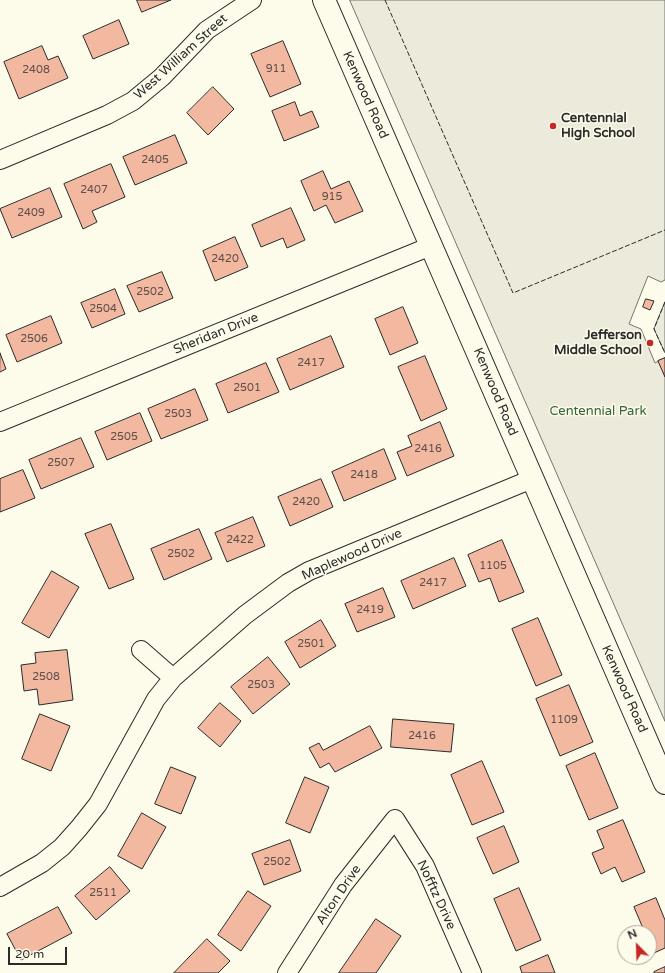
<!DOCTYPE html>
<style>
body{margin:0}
#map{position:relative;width:665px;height:973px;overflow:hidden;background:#fdfbea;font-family:"Varela Round",sans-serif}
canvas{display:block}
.north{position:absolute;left:617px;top:925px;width:40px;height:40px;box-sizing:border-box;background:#fdfbea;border:1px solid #a9a89e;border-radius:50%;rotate:337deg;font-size:11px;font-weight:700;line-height:16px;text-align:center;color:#2b2b2b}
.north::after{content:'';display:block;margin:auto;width:14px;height:18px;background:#c62828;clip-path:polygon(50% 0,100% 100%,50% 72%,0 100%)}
.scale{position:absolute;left:8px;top:947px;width:59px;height:18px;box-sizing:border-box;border:2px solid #2b2b2b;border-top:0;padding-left:5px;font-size:12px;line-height:14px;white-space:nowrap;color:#2b2b2b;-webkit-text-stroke:3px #fdfbea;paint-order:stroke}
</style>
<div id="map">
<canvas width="665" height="973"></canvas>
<div class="north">N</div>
<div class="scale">20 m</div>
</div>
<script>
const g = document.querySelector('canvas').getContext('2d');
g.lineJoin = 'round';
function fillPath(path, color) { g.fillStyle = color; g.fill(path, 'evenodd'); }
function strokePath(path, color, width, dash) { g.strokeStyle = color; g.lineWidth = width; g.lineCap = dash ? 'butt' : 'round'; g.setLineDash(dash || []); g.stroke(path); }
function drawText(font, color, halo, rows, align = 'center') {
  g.font = font + ' "Varela Round",sans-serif'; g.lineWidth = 3; g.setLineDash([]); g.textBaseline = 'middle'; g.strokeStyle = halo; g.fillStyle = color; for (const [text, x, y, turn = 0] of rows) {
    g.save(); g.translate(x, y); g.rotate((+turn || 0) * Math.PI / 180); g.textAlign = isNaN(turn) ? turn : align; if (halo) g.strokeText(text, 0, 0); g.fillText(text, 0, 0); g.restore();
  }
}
const green = new Path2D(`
 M350 0H665V280L661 282 648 276 629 324 641 329 655 363 665 358V721Z
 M665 302V353L654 329Z`);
fillPath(green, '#ecebdb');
strokePath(green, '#74746e', 1);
const building = new Path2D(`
 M137 0H171L142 12Z
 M119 20 129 44 93 59 83 36Z
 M283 41 301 84 270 97 251 54Z
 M42 46 48 60 58 56 68 78 19 99 4 62Z
 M213 87 234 109 208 135 187 113Z
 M295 102 300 116 312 111 319 127 284 141 272 111Z
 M175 135 187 163 135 185 123 157Z
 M111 164 125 197 92 211 97 222 83 229 64 184Z
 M323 171 331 189 349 181 363 211 335 223 326 205 314 211 301 181Z
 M50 188 62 217 12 238 0 209Z
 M291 208 305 240 287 248 283 238 261 247 252 225Z
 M235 237 248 267 215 281 203 251Z
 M162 272 173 298 139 312 127 286Z
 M115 289 125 314 92 328 81 303Z
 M646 299 654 301 650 310 643 307Z
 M403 307 418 343 390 355 375 319Z
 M51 316 62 343 17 362 6 335Z
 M331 336 344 367 290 390 277 359Z
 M0 353 6 369 0 372Z
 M425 356 447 409 421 421 398 367Z
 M665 358V377L658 361Z
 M266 363 279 392 228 413 216 384Z
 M195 389 208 420 161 439 148 409Z
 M140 413 152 441 107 460 95 432Z
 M440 422 454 456 407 476 397 452 412 446 408 436Z
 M81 438 94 467 41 489 29 460Z
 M384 449 396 479 344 501 332 472Z
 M23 470 35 498 0 512V479Z
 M321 479 333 507 290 526 278 497Z
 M253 517 265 546 227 562 215 533Z
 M111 524 134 579 109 589 85 534Z
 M199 529 212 559 164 580 151 549Z
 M502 540 524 592 499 602 490 578 479 582 468 555Z
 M454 558 466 586 413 609 401 581Z
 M52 571 79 587 49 638 22 623Z
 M383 588 395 617 357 632 345 604Z
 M538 618 562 675 536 686 512 629Z
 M321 620 336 646 300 668 285 642Z
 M67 650 73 700 39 705 37 689 24 691 21 665 36 663 35 653Z
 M268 657 290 684 253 714 231 687Z
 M569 685 593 742 560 756 536 699Z
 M220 703 241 721 220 747 198 728Z
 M40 714 70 726 51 771 22 759Z
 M393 719 454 724 451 752 391 747Z
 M370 726 382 748 335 772 329 763 320 768 309 748 319 743 323 750Z
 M595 753 618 808 589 820 566 766Z
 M482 761 504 812 472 825 451 775Z
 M171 767 196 777 181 814 155 804Z
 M305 777 329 787 310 833 286 823Z
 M142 813 166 827 142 869 118 856Z
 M623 820 645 872 622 882 615 867 601 874 592 853 604 848 597 831Z
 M504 826 519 862 493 874 477 838Z
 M290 840 301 871 264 885 252 854Z
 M110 867 130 891 96 920 75 896Z
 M519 888 541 940 516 951 494 899Z
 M248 891 271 906 241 951 218 935Z
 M656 898 665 920V948L654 953 649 942V933H645L634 907Z
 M58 907 72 933 21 960 7 934Z
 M376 919 401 936 376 973H339Z
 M207 939 230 961 218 973H174Z
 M548 955 555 973H522L520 967Z
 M665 967V973H654V972Z`);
fillPath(building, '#f2b8a0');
strokePath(building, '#2b2b2b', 1);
const street = new Path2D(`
 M0 160 107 115 133 101 162 77 207 30 252 0
 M0 422 431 246
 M141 650 173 678
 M0 887 42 863 62 847 79 828 98 804 156 699 173 678 245 615 288 583 309 571 532 479
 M287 973 343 885 395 819 425 866 472 973`);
const secondary = new Path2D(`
 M324 0 665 783`);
strokePath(street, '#2b2b2b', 20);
strokePath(secondary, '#2b2b2b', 24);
strokePath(street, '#fdfbea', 18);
strokePath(secondary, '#fdfbea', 22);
strokePath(new Path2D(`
 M385 0 513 293 665 230
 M665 302 654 329 665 353`), '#2b2b2b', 1, [5, 2]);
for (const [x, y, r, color] of [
 [553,126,4,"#c62828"],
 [650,343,4,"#c62828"]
]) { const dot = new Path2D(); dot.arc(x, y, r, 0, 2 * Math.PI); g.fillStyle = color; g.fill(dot); strokePath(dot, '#fdfbea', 1.5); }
drawText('11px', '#5d4e48', null, [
 ["911",276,69],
 ["2408",36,70],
 ["2405",155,160],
 ["2407",94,190],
 ["915",332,197],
 ["2409",31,213],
 ["2420",225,259],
 ["2502",150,292],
 ["2504",103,309],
 ["2506",34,339],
 ["2417",311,363],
 ["2501",247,388],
 ["2503",178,414],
 ["2505",124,437],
 ["2416",428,449],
 ["2507",61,463],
 ["2418",364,475],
 ["2420",306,502],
 ["2422",240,540],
 ["2502",181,554],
 ["1105",493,566],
 ["2417",433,583],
 ["2419",370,610],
 ["2501",311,644],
 ["2508",46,677],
 ["2503",261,685],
 ["1109",564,720],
 ["2416",422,736],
 ["2502",277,862],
 ["2511",103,893]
]);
drawText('13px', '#2b2b2b', '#fdfbea', [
 ["West William Street",181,57,-42],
 ["Kenwood Road",365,95,66],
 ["Sheridan Drive",216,334,-22],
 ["Kenwood Road",495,392,67],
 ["Maplewood Drive",352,555,-24],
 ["Kenwood Road",624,689,66],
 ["Alton Drive",339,895,-56],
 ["Nofftz Drive",436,895,65]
]);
drawText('bold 13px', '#2b2b2b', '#fdfbea', [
 ["Centennial",561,119],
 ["High School",561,134],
 ["Jefferson",642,336,"right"],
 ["Middle School",642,351,"right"]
], 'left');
drawText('13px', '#34623c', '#fdfbea', [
 ["Centennial Park",598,412]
]);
</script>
